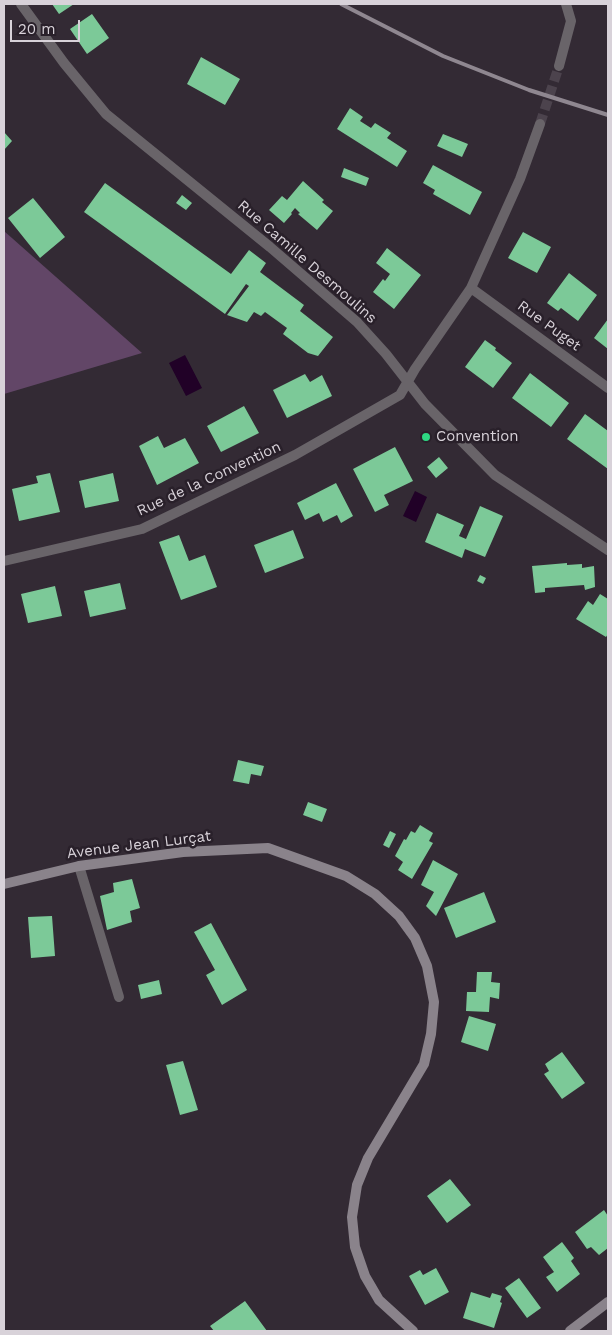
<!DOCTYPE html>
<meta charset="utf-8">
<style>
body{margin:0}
#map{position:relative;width:612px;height:1335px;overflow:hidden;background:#332a34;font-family:"Work Sans",sans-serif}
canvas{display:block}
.frame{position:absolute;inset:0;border:5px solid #d8d2d9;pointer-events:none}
.scale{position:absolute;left:10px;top:20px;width:70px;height:22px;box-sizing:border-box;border:2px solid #d8d2d9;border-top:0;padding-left:6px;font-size:15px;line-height:18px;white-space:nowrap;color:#d8d2d9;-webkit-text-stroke:4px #29202a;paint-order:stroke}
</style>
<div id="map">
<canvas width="612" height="1335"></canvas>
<div class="frame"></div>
<div class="scale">20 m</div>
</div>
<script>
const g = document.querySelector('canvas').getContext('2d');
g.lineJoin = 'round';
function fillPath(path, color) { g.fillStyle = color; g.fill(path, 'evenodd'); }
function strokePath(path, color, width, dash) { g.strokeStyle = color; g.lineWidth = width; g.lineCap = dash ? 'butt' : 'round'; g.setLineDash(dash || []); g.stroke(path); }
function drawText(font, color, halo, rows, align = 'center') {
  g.font = font + ' "Work Sans",sans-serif'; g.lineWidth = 5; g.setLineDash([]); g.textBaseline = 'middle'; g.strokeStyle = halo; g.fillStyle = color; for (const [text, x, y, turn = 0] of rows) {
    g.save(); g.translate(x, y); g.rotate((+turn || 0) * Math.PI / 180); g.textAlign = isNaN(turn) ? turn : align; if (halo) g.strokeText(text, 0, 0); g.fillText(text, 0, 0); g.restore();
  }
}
fillPath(new Path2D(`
 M4 231 142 353 4 394Z`), '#624667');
fillPath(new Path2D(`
 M185 355 202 388 186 396 169 363Z
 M415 491 427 497 416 522 403 516Z`), '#210127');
fillPath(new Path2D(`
 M52 4H74L59 14Z
 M92 14 109 38 87 54 70 29Z
 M201 57 240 79 225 105 187 84Z
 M350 108 363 117 360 121 371 128 375 123 391 133 387 138 407 151 397 167 337 129Z
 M4 132 12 141 4 150Z
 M443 134 468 144 462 157 437 146Z
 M433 165 482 192 470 215 433 194 435 190 423 183Z
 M344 168 369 178 366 186 341 177Z
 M303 181 324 200 322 202 333 211 317 230 298 214 300 213 295 208 291 213 292 214 284 223 269 210 282 196 287 200Z
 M105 183 231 274 249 250 266 263 260 272 304 305 300 311 333 337 318 356 308 353 283 334 287 328 265 312 261 316 254 312 247 322 227 315 249 286 246 284 225 314 84 212Z
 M182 195 192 203 186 210 176 203Z
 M33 198 65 237 40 258 8 218Z
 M523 232 551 247 537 273 508 258Z
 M387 248 421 275 394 309 373 292 383 279 385 281 390 274 376 263Z
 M569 273 597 295 578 321 561 308 558 311 547 303Z
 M608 319V349L594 338Z
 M485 340 496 348 495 350 512 363 493 388 465 367Z
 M530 373 569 403 551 427 512 398Z
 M305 374 310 382 322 375 332 396 287 418 273 390Z
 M244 406 259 433 221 452 207 426Z
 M585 414 608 431V469L567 439Z
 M158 436 164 448 185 438 199 463 157 485 139 446Z
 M395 447 413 481 384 495 389 505 375 512 353 469Z
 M439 457 448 468 436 478 427 467Z
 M50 473 60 512 19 521 12 489 38 483 36 476Z
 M113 473 119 501 85 508 79 481Z
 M336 483 353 516 341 523 337 515 323 522 319 513 305 520 297 503Z
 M480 506 503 516 485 557 465 549 462 558 425 542 437 513 464 525 459 536 466 539Z
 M293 530 304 558 265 573 254 545Z
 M179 535 189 561 205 555 217 587 181 600 159 542Z
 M567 563V565L582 564V568L594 566 595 587 585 590 584 585 545 588V592L535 593 532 566Z
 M480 575 486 578 483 584 477 581Z
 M120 583 126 609 90 617 84 591Z
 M55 586 62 616 28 623 21 594Z
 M600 594 608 599V634L606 637 576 619 588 601 593 605Z
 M238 760 264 766 261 776 251 774 249 784 233 781Z
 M308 802 327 809 322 822 303 815Z
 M420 825 433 833 429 841 433 843 412 879 398 870 403 862 395 856 404 839 406 840 411 831 415 833Z
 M390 831 396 834 389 848 383 845Z
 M433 860 458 874 436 916 426 906 434 892 421 885Z
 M132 879 140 908 130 911 132 922 107 930 100 896 114 892 113 883Z
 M484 892 496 922 456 938 444 908Z
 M52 916 55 956 31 958 28 917Z
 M211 923 247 990 222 1005 206 975 215 970 194 932Z
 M477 972H492L491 982 500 983 499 999 490 997 489 1012 466 1011 467 992H476Z
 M159 980 162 994 141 999 138 985Z
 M469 1016 496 1024 488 1051 461 1042Z
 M562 1052 585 1083 562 1099 544 1074 549 1071 545 1064Z
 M183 1061 198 1110 180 1115 166 1065Z
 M450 1179 471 1205 447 1223 427 1196Z
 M604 1210 608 1216V1248L599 1255 591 1247 587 1249 575 1232Z
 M562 1242 574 1258 571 1261 580 1274 557 1292 546 1277 554 1272 543 1257Z
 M436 1268 449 1292 425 1305 409 1276 420 1270 423 1275Z
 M519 1278 541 1308 527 1318 505 1288Z
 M471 1292 490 1298 492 1293 502 1296 500 1302 502 1303 494 1328 463 1318Z
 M245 1301 267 1331H214L210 1326Z`), '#7cc998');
strokePath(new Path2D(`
 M540 124 559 66`), '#4c434d', 10, [10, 5]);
strokePath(new Path2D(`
 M79 866 119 997`), '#696469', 10);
strokePath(new Path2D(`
 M21 4 64 63 106 114 270 247 357 322 386 354 425 404 495 475 608 550
 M559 66 571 21 566 4
 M471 288 608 388
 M4 561 142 529 295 455 400 395 415 369 471 288 520 179 540 124`), '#696469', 10);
strokePath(new Path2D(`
 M4 884 79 866 183 852 268 848 346 876 375 894 399 916 415 938 427 966 434 1002 431 1034 424 1064 368 1158 357 1185 352 1217 355 1247 365 1276 379 1300 413 1331
 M570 1331 608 1302`), '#8a838b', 10);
strokePath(new Path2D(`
 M341 4 443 56 529 90 608 115`), '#8f8790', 4);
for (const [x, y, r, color] of [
 [426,437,5,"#2ed883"]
]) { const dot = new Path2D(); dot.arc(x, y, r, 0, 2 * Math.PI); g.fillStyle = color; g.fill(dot); strokePath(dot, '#29202a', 2); }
drawText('15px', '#d8d2d9', '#29202a', [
 ["Rue Camille Desmoulins",307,262,41],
 ["Rue Puget",549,326,36],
 ["Rue de la Convention",209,479,-25],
 ["Avenue Jean Lurçat",139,845,-7]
]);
drawText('15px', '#d8d2d9', '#29202a', [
 ["Convention",436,437]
], 'left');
</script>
